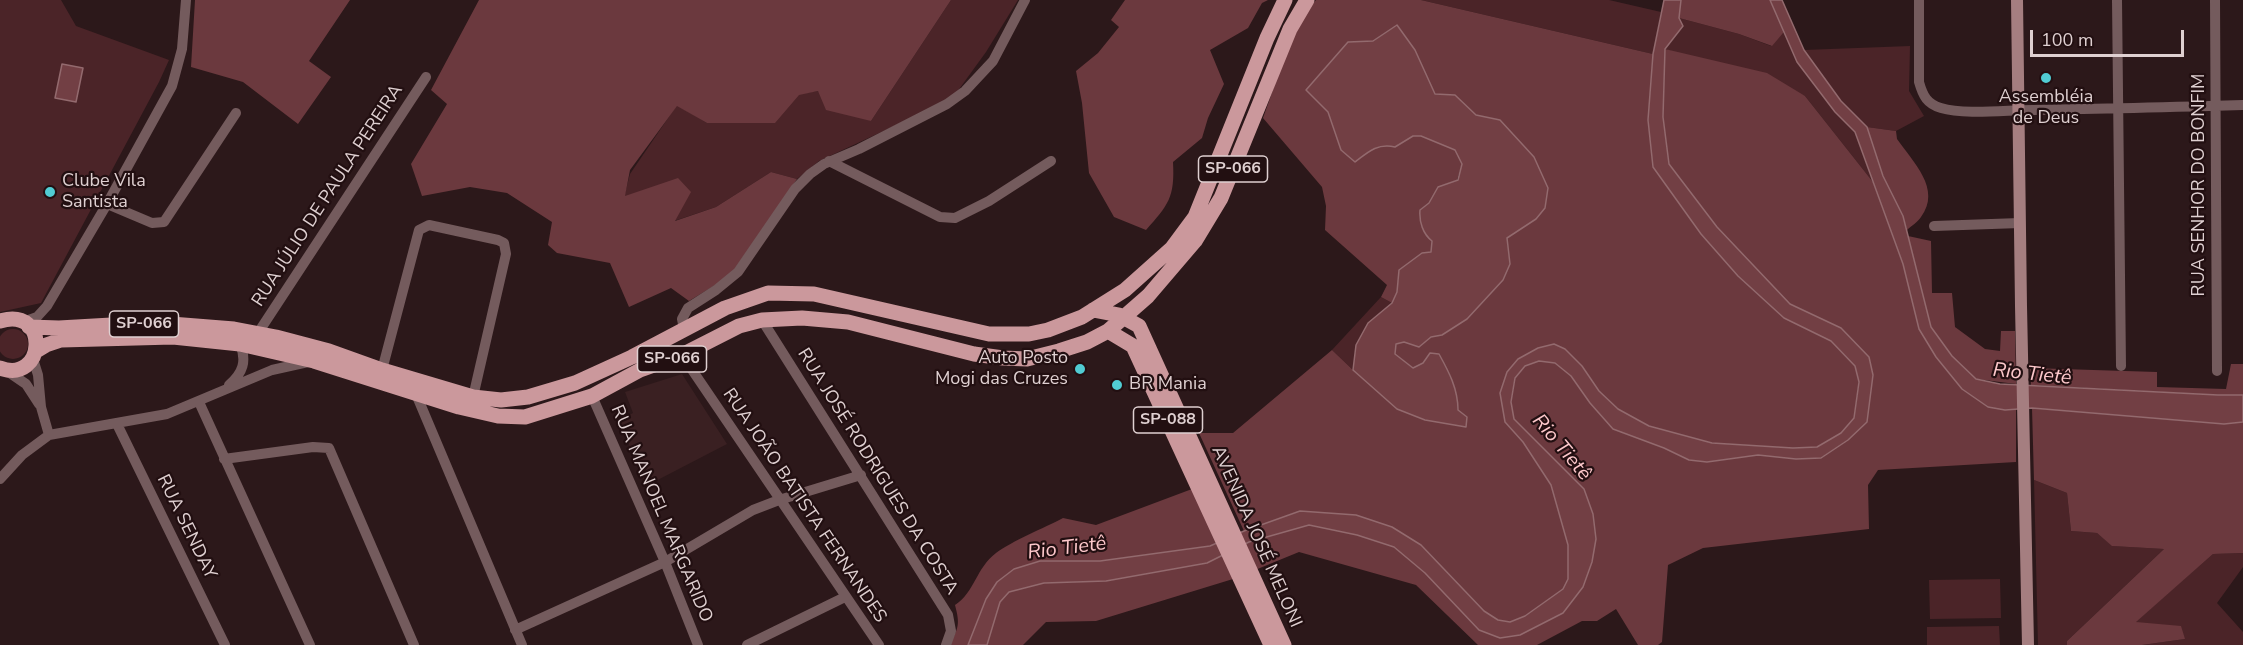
<!DOCTYPE html>
<meta charset="utf-8">
<style>
body{margin:0}
#map{position:relative;width:2243px;height:645px;overflow:hidden;background:#2c181a;font-family:"Nunito Sans",sans-serif}
canvas{display:block}
.scale{position:absolute;left:2030px;top:30px;width:154px;height:27px;box-sizing:border-box;border:3px solid #dfd0d1;border-top:0;padding-left:8px;font-size:18px;line-height:21px;white-space:nowrap;color:#dfd0d1;-webkit-text-stroke:4px #220f11;paint-order:stroke}
</style>
<div id="map">
<canvas width="2243" height="645"></canvas>
<div class="scale">100 m</div>
</div>
<script>
const g = document.querySelector('canvas').getContext('2d');
g.lineJoin = 'round';
function fillPath(path, color) { g.fillStyle = color; g.fill(path, 'evenodd'); }
function strokePath(path, color, width, dash) { g.strokeStyle = color; g.lineWidth = width; g.lineCap = dash ? 'butt' : 'round'; g.setLineDash(dash || []); g.stroke(path); }
function drawText(font, color, halo, rows, align = 'center') {
  g.font = font + ' "Nunito Sans",sans-serif'; g.lineWidth = 4.5; g.setLineDash([]); g.textBaseline = 'middle'; g.strokeStyle = halo; g.fillStyle = color; for (const [text, x, y, turn = 0] of rows) {
    g.save(); g.translate(x, y); g.rotate((+turn || 0) * Math.PI / 180); g.textAlign = isNaN(turn) ? turn : align; if (halo) g.strokeText(text, 0, 0); g.fillText(text, 0, 0); g.restore();
  }
}
fillPath(new Path2D(`
 M682 374 727 444 646 486 619 420 633 413 625 392Z`), '#3a2022');
fillPath(new Path2D(`
 M0 0H61L76 26 169 60 159 82 41 303 0 312Z
 M951 0H1018L986 52 957 92 935 107 819 161 797 179 771 172 716 207 674 221 624 197 630 174 677 105 707 123 799 94 818 91 871 121Z
 M1421 0H1609L1661 12 1653 54Z
 M1679 18 1739 34 1771 46 1784 32 1797 62 1835 112 1855 132 1873 182 1805 96 1665 49 1683 27Z
 M1910 46 1909 91 1924 116 1896 131 1867 127 1841 101 1804 50Z
 M1381 297 1392 303C1364 326 1357 334 1353 370L1332 350Z
 M-2 344a15 15 0 1 1 30 0a15 15 0 1 1-30 0Z
 M2034 480 2067 493 2071 531 2097 533 2113 546 2164 549 2067 641V645H2038Z
 M2243 553V567L2217 603 2243 632V645H2142L2185 639 2135 622 2213 554Z
 M2000 579 2001 618 1930 619 1929 580Z
 M1999 626 2000 645H1927V627Z`), '#4b2428');
fillPath(new Path2D(`
 M195 0H350L309 61 331 77 298 124 243 82 191 67Z
 M479 0H951L871 121 826 110 818 91 799 95 775 123H707L677 106 630 170 625 196 678 178 691 192 675 221 716 207 771 172 797 179 730 276 689 301 671 288 629 307 610 263 557 253 548 245 552 222 507 193 470 187 422 196 411 164 447 104 431 90Z
 M1125 0H1268L1262 3 1248 28 1210 50 1224 84 1208 118 1202 138 1173 162C1175 198 1168 205 1146 230L1114 217 1089 173 1082 103 1076 71 1098 53 1119 27 1111 20Z
 M1316 0H1421L1653 54 1648 120 1653 167 1701 234 1738 276 1784 318 1831 341 1855 366 1859 381 1854 418 1841 433 1817 447 1793 448 1712 443 1649 426 1618 409 1599 391 1582 366 1565 349 1554 344 1518 359 1505 422 1523 442 1551 485 1568 545V579L1563 589 1525 616 1510 622 1498 620 1484 611 1421 545 1300 511 1244 531 1199 433H1233L1332 350 1353 370 1458 410C1458 389 1449 372 1439 354L1430 353 1423 363 1413 368 1395 354 1396 344 1404 342 1419 347 1431 337 1442 335 1467 319 1503 280 1510 264 1507 238 1536 219 1500 120 1476 115 1455 95 1435 94 1415 50 1397 25 1373 41 1348 42 1328 112 1341 150 1355 162C1369 151 1378 143 1395 147L1413 136H1421L1455 150 1462 164 1457 180 1438 187 1429 203 1420 210 1432 241 1431 252 1399 270 1397 292 1392 303 1381 297 1387 285 1325 230 1326 206 1322 187 1263 118C1278 79 1289 32 1316 0Z
 M1681 0H1770L1784 32 1772 46 1739 34 1679 18V8Z
 M1665 49 1767 73 1805 96 1873 182 1903 264 1919 329 2005 410 2016 409V462L1878 470 1868 485 1869 529 1703 548 1668 565 1662 642 1658 645H1638L1616 609 1597 621H1582L1537 645H1478L1416 585 1299 552 1233 579 1096 621 1046 622 1023 645H987L1000 601 1009 592 1044 583 1106 581 1207 563 1249 542 1309 525 1357 535 1394 547 1425 573 1520 635 1563 613 1583 587 1592 562 1528 434 1514 419 1511 402 1515 378 1525 366 1539 361 1555 363 1571 376 1590 403 1613 429 1664 448 1689 460 1707 462 1758 455 1796 459 1821 458 1848 440 1873 375 1841 328 1790 304 1749 263 1717 227 1669 164 1663 117Z
 M1867 127 1896 131 1897 139C1913 162 1942 189 1921 217 1918 222 1911 226 1907 230L1903 216 1883 176Z
 M1908 236 1931 241 1932 293H1952L1955 327 1985 349 2000 351 2001 331H2015L2016 384 1976 379 1952 356 1931 327Z
 M2231 364H2243V395H2218L2031 385 2030 368 2157 372V387L2226 389Z
 M2032 408 2224 424 2243 422V553L2213 554 2136 622 2181 626 2185 639 2142 645H2067V641L2164 549 2112 546 2097 533 2071 531 2067 493 2034 480Z
 M1192 489 1217 542 1210 546 1100 561H1040L997 582 986 599 968 645H949C959 628 960 624 955 605 975 592 976 568 996 553 1012 541 1044 528 1063 518L1096 525Z`), '#6b393e');
const water = new Path2D(`
 M1664 0H1681L1679 18 1683 26 1665 49 1663 117 1669 164 1717 227 1790 304 1841 328 1869 357 1873 375 1867 422 1848 440 1821 458 1796 459 1758 455 1707 462 1689 460 1664 448 1613 429 1590 403 1571 376 1555 363 1539 361 1525 366 1515 378 1511 402 1514 419 1584 489 1593 514 1596 539 1592 562 1583 587 1563 613 1520 635 1500 638 1479 630 1425 573 1394 547 1357 535 1309 525 1249 542 1207 563 1106 581 1044 583 1009 592 1000 602 987 645H968L986 599 997 582 1014 569 1040 561H1100L1210 546 1244 531 1300 511 1356 515 1392 527 1421 545 1484 611 1498 620 1510 622 1525 616 1563 589 1568 579V545L1551 485 1523 442 1505 422 1500 393 1507 372 1518 359 1538 348 1554 344 1565 349 1582 366 1599 391 1618 409 1649 426 1712 443 1793 448 1817 447 1841 433 1854 418 1859 382 1855 366 1831 341 1784 318 1738 276 1701 234 1653 167 1648 120 1653 54Z
 M1770 0H1782L1804 50 1841 101 1867 127 1883 176 1903 216 1931 327 1952 356 1976 379 2000 384 2218 395H2243V422L2224 424 2032 408 2005 410 1988 407 1962 389 1936 357 1919 329 1903 264 1855 132 1835 112 1797 62Z
 M1397 25 1415 50 1435 94 1455 95 1476 115 1500 120 1534 157 1548 188 1545 208 1536 219 1507 238 1510 264 1503 280 1467 319 1442 335 1431 337 1419 347 1404 342 1396 344 1395 354 1413 368 1423 363 1430 353 1439 354C1449 372 1458 389 1458 410L1467 417 1466 427 1425 420 1397 409 1353 370 1356 345 1368 323 1392 303 1397 292 1399 270 1422 253 1431 252 1432 241C1423 234 1419 222 1420 210L1429 203 1438 187 1458 180 1462 164 1455 150 1421 136H1413L1395 147C1378 143 1369 151 1355 162L1341 150 1328 112 1306 90 1348 42 1373 41Z
 M62 64 83 68 76 102 55 98Z`);
fillPath(water, '#723f44');
strokePath(water, '#936a6e', 1.5);
strokePath(new Path2D(`
 M1919 0V82C1923 96 1927 104 1941 108 1964 115 2007 110 2032 110 2103 109 2173 107 2243 105
 M2117 0 2121 366
 M2215 0 2217 371
 M829 161 940 217 955 218 989 201 1051 161
 M107 204 152 223 164 222 236 113
 M1934 226 2020 223
 M762 320 948 615 951 631 946 645
 M23 322 37 317 47 306 107 204 172 86 182 49 186 0
 M684 329 682 319 688 308 716 290 738 272 795 189 810 174 824 164 859 149 947 104 965 91 993 61 1025 0
 M258 333 426 77
 M682 355 879 645
 M33 359 38 375 41 407 49 435
 M382 370 419 230 429 225 498 240 504 243 506 254 473 397
 M7 371 26 384 39 404
 M229 385C243 373 247 361 240 344
 M416 394 522 645
 M592 396 665 562 698 645
 M199 402 310 645
 M117 424 225 645
 M224 459 313 447 329 448 414 645
 M0 479 22 455 49 435 167 414 272 370 308 362
 M515 630 665 562 753 510 779 500 861 475
 M747 645 845 597`), '#745b5d', 10);
strokePath(new Path2D(`
 M2017 0 2021 306 2028 645`), '#a57e80', 12);
strokePath(new Path2D(`
 M1093 310 1119 315 1139 326 1284 645
 M0 321C51 306 45 385 0 368
 M29 327 59 328 129 324H171L234 329 276 337 329 351 382 370 473 397 501 400 528 397 575 383 632 357 725 308 768 293 814 294 989 334H1029L1048 330 1082 317 1125 290 1172 248 1195 217 1267 38 1285 0
 M1108 331 1133 346 1271 645
 M36 351 46 345 61 340 173 337 240 344 314 361 459 407 498 416 525 417 592 396 640 370 682 355 739 326 762 320 802 318 848 322 974 354 1003 358 1027 359 1059 351 1087 342 1108 331 1148 296 1195 241 1221 198 1290 29 1307 0`), '#cb989c', 15);
for (const [x, y, r, color] of [
 [2046,78,6,"#51ccd3"],
 [50,192,6,"#51ccd3"],
 [1080,369,6,"#51ccd3"],
 [1117,385,6,"#51ccd3"]
]) { const dot = new Path2D(); dot.arc(x, y, r, 0, 2 * Math.PI); g.fillStyle = color; g.fill(dot); strokePath(dot, '#220f11', 2); }
for (const [x, y, w] of [
 [1233,169,69],
 [144,324,69],
 [672,359,69],
 [1168,420,69]
]) { const box = new Path2D(); box.roundRect(x - w / 2, y - 13, w, 26, 4.5); g.fillStyle = '#220f11'; g.fill(box); strokePath(box, '#dfd0d1', 1.5); }
drawText('bold 16px', '#dfd0d1', null, [
 ["SP-066",1233,169],
 ["SP-066",144,324],
 ["SP-066",672,359],
 ["SP-088",1168,420]
]);
drawText('18px', '#dfd0d1', '#220f11', [
 ["Assembléia",2046,98,"center"],
 ["de Deus",2046,119,"center"],
 ["Clube Vila",62,182],
 ["Santista",62,203],
 ["Auto Posto",1068,359,"right"],
 ["Mogi das Cruzes",1068,380,"right"],
 ["BR Mania",1129,385]
], 'left');
drawText('18px', '#dfd0d1', '#220f11', [
 ["RUA SENHOR DO BONFIM",2200,185,-90],
 ["RUA JÚLIO DE PAULA PEREIRA",328,196,-57],
 ["RUA JOSÉ RODRIGUES DA COSTA",877,472,58],
 ["RUA JOÃO BATISTA FERNANDES",804,506,56],
 ["RUA MANOEL MARGARIDO",661,514,67],
 ["RUA SENDAY",186,527,64],
 ["AVENIDA JOSÉ MELONI",1256,537,66]
]);
drawText('italic 20px', '#fdc8cb', '#220f11', [
 ["Rio Tietê",2032,375,6],
 ["Rio Tietê",1561,448,50],
 ["Rio Tietê",1067,549,-7]
]);
</script>
